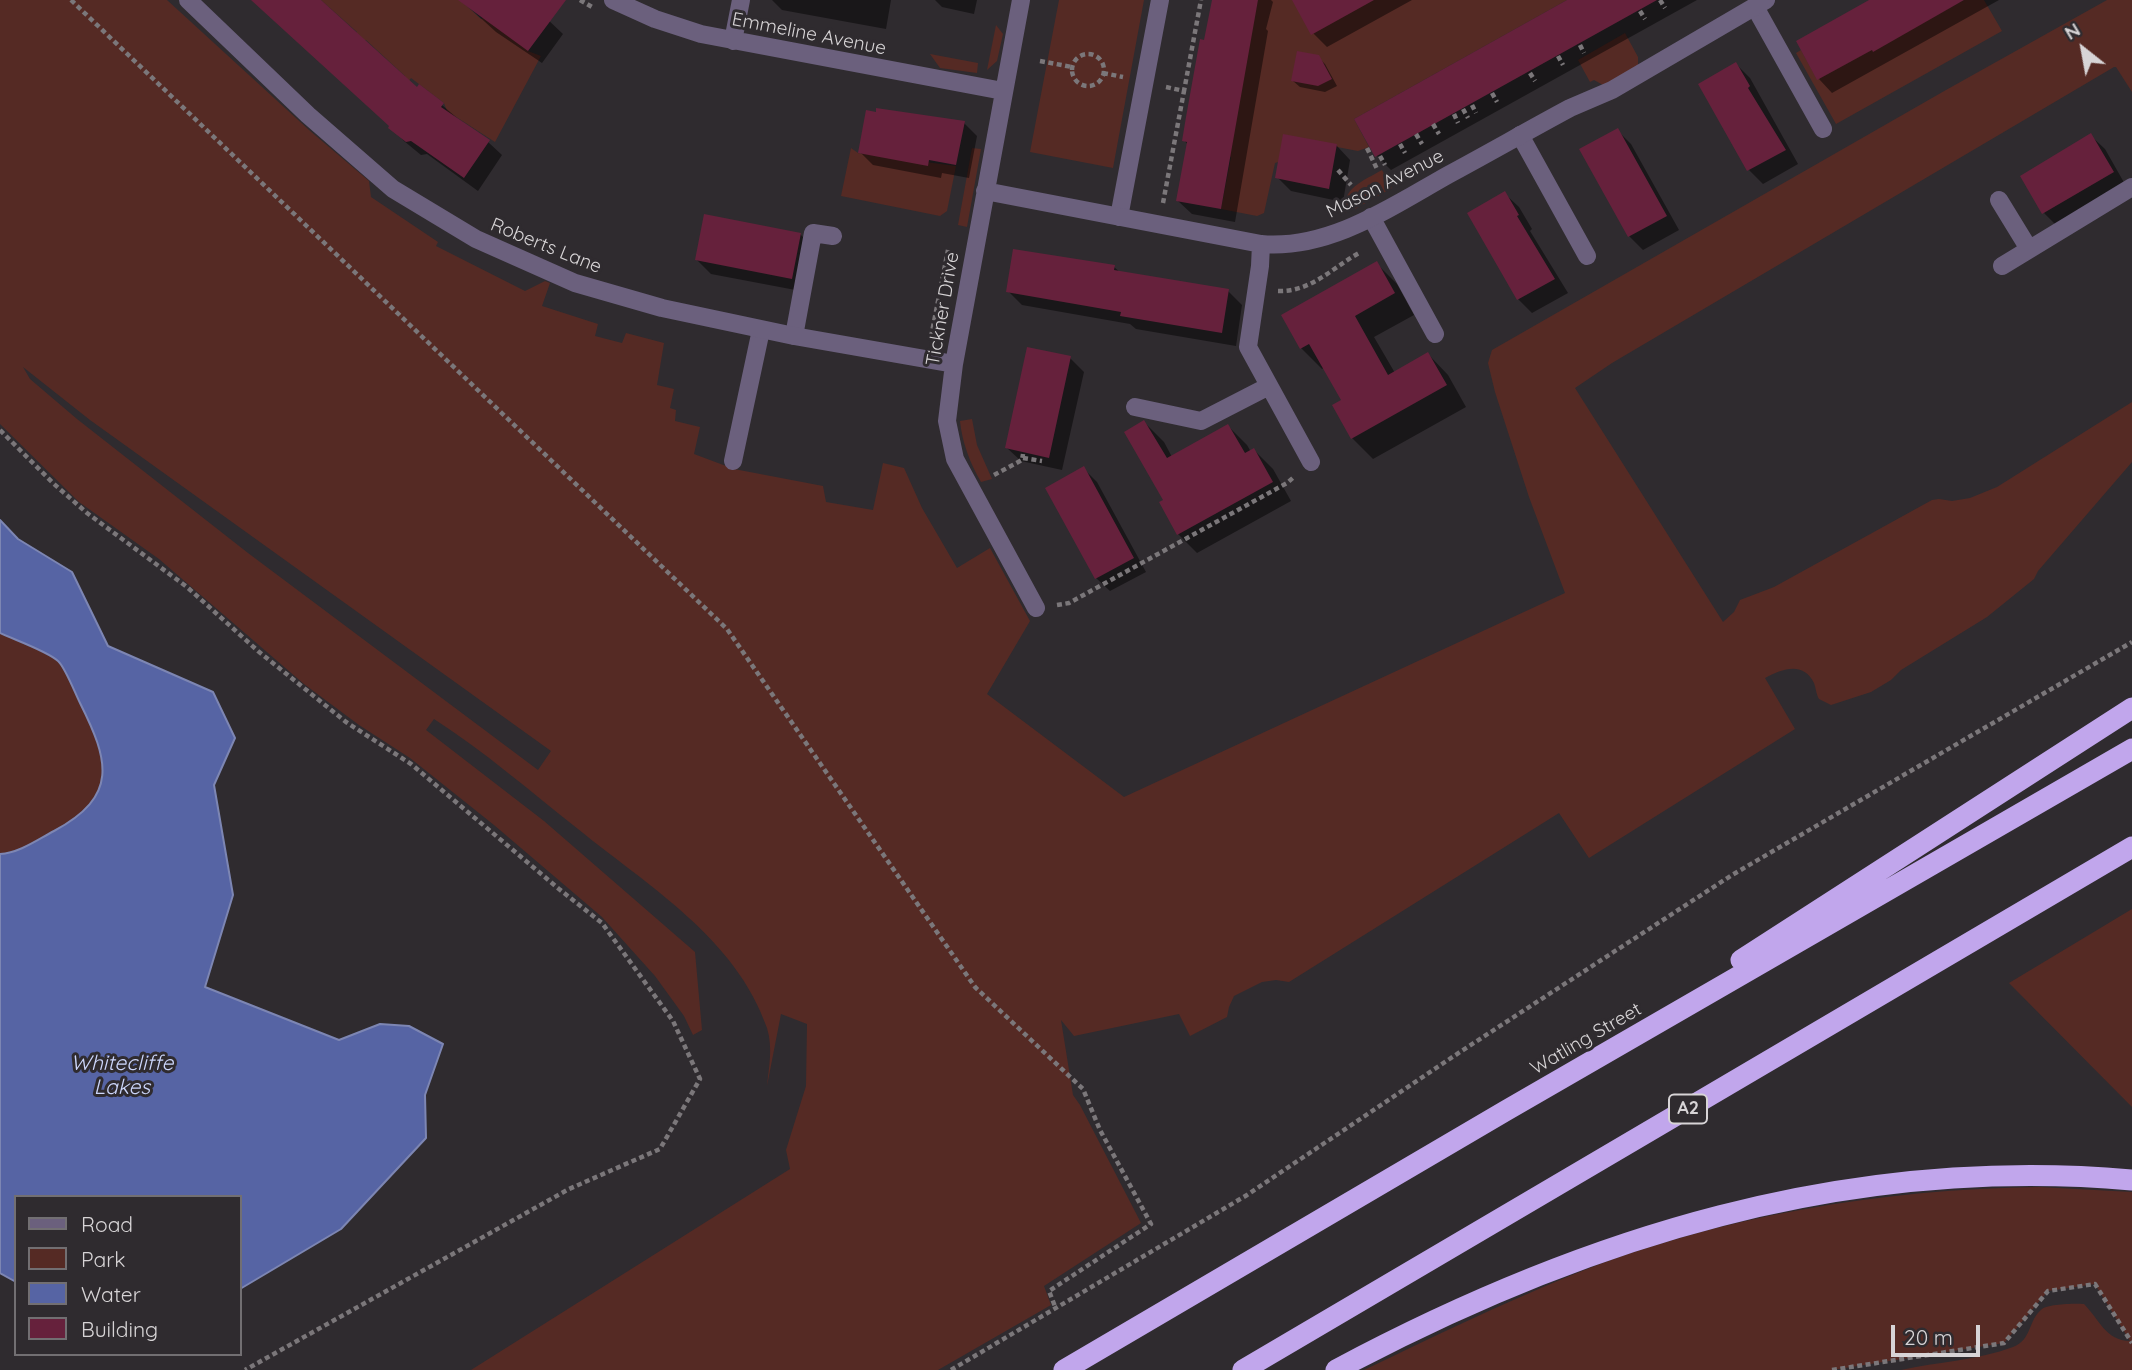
<!DOCTYPE html>
<style>
body{margin:0}
#map{position:relative;width:2132px;height:1370px;overflow:hidden;background:#2f2b2f;font-family:Quicksand,sans-serif}
canvas{display:block}
.legend{position:absolute;left:14px;top:1195px;width:228px;height:161px;box-sizing:border-box;background:#2f2b2f;border:2px solid #726f72;margin:0;padding:9px 12px;list-style:none;font-size:21px;color:#d7d4d6}
.legend li{display:flex;align-items:center;gap:14px;height:35px}
.legend b{width:35px;border:2px solid #726f72}
.north{position:absolute;left:2048px;top:14px;width:70px;height:70px;-webkit-text-stroke:5px #2f2b2f;paint-order:stroke;rotate:329deg;font-size:19px;font-weight:700;line-height:28px;text-align:center;color:#d7d4d6}
.north::after{content:'';display:block;margin:auto;width:24px;height:32px;background:#d7d4d6;clip-path:polygon(50% 0,100% 100%,50% 72%,0 100%)}
.scale{position:absolute;left:1891px;top:1325px;width:89px;height:32px;box-sizing:border-box;border:4px solid #d7d4d6;border-top:0;padding-left:9px;font-size:21px;line-height:24px;white-space:nowrap;color:#d7d4d6;-webkit-text-stroke:5px #2f2b2f;paint-order:stroke}
</style>
<div id="map">
<canvas width="2132" height="1370"></canvas>
<ul class="legend">
<li><b style="height:9px;background:#6b607d"></b>Road</li>
<li><b style="height:19px;background:#552a24"></b>Park</li>
<li><b style="height:19px;background:#5664a4"></b>Water</li>
<li><b style="height:19px;background:#66213c"></b>Building</li>
</ul>
<div class="north">N</div>
<div class="scale">20 m</div>
</div>
<script>
const g = document.querySelector('canvas').getContext('2d');
g.lineJoin = 'round';
function fillPath(path, color) { g.fillStyle = color; g.fill(path, 'evenodd'); }
function strokePath(path, color, width, dash) { g.strokeStyle = color; g.lineWidth = width; g.lineCap = dash ? 'butt' : 'round'; g.setLineDash(dash || []); g.stroke(path); }
function drawText(font, color, halo, rows, align = 'center') {
  g.font = font + ' Quicksand,sans-serif'; g.lineWidth = 6; g.setLineDash([]); g.textBaseline = 'middle'; g.strokeStyle = halo; g.fillStyle = color; for (const [text, x, y, turn = 0] of rows) {
    g.save(); g.translate(x, y); g.rotate((+turn || 0) * Math.PI / 180); g.textAlign = isNaN(turn) ? turn : align; if (halo) g.strokeText(text, 0, 0); g.fillText(text, 0, 0); g.restore();
  }
}
fillPath(new Path2D(`
 M0 0H167L309 130 369 181 371 197 438 242 436 246 525 291 545 281 550 283 542 306 598 324 595 336 622 343 626 333 664 343 657 385 674 389 670 408 676 410 675 421 700 427 694 454 734 469 823 486 826 502 873 510 883 463 904 468 922 508 957 568 990 548 1030 621 987 694 1124 797 1565 593 1529 497 1495 392 1488 363 1492 350 1946 90 2107 0H2132V92L2116 67H2114L1612 363 1575 388 1723 622 1734 612 1740 600 1774 587 1932 500 1939 499 1952 501 1970 498 1997 487 2132 402V462L2038 571 2034 579 1987 617 1901 670 1891 680 1871 692 1831 705 1819 699C1816 694 1816 688 1814 683 1803 661 1782 669 1765 678L1795 729 1589 858 1559 813 1289 982 1276 980 1262 982 1234 996 1229 1007 1227 1017 1190 1036 1179 1014 1074 1036 1061 1020 1073 1095 1080 1105 1141 1223 1044 1286 1051 1305 938 1370H471L790 1169 786 1150 806 1086 807 1024 781 1014 767 1086C769 1067 773 1047 767 1028 736 938 648 886 578 829 531 792 484 751 434 719L426 730 544 821 695 952 702 1030 693 1035 684 1016 655 976 602 917 494 825 410 758 359 725 304 684 159 559 79 502 0 424ZM23 367 90 420 551 751 538 770 248 553 77 419 30 379Z
 M321 0H460L481 19 507 5 528 51 541 56 495 142 447 111 444 103 411 78 391 103 405 76 366 40H357V32Z
 M1059 0H1144L1113 168 1030 152Z
 M1258 0H1567L1354 119 1369 147 1358 151 1337 147V144L1275 163 1264 213 1257 216 1221 209 1231 157 1224 155Z
 M1964 0H1984L2002 31 1836 124 1796 53 1801 50 1817 79Z
 M996 25 1003 34 997 61 987 70Z
 M1625 33 1638 57V66L1608 83 1603 85 1594 80 1590 82 1578 60Z
 M930 54 978 63 977 73 940 68Z
 M851 148 858 153 956 166 947 211 940 216 841 196Z
 M972 148 981 149 967 227 958 225Z
 M1382 170 1392 188 1355 209 1348 208 1346 213C1339 189 1365 180 1382 170Z
 M972 419 977 445 992 479 981 482C970 463 962 442 960 421Z
 M0 625 202 706 0 1027Z
 M2132 909V1107L2009 983Z
 M2039 1187 2132 1192V1370H1901C1937 1362 1978 1360 2013 1347 2032 1340 2028 1320 2042 1309 2047 1304 2076 1303 2084 1304 2099 1319 2106 1341 2130 1341L2095 1284 2048 1291 2004 1343 1832 1370H1364C1433 1337 1501 1304 1572 1275 1718 1216 1882 1189 2039 1187Z`), '#552a24');
const water = new Path2D(`
 M0 520 18 539 72 572 108 646 213 692 235 738 214 785 233 895 205 987 339 1040 380 1024 409 1026 443 1044 425 1095 426 1138 341 1229 240 1289V1197H16V1282L0 1273V854C19 853 37 840 54 831 119 796 109 761 80 703 75 693 65 667 58 661 47 651 15 640 0 633Z`);
fillPath(water, '#5664a4');
strokePath(water, '#7d86b3', 2);
fillPath(new Path2D(`
 M253 0H317L417 89 420 86 457 118 488 142 502 155 478 191 427 154 421 155 404 141 391 127Z
 M461 0H527L563 34 542 63 496 32Z
 M772 0H891L886 29 782 10Z
 M935 0H977L974 14 942 7Z
 M1214 0H1271L1273 2 1266 29 1268 31 1235 222 1192 214 1178 201 1188 145 1184 140Z
 M1294 0H1412L1327 47 1313 33Z
 M1572 0H1697L1391 170 1377 156 1356 120Z
 M1872 0H1999L1832 93 1819 79Z
 M1318 57 1325 64 1337 86 1325 92 1300 87 1293 81Z
 M1736 64 1750 78 1798 164 1763 184 1749 170 1700 85Z
 M964 123 977 136 969 178 942 173 941 178 873 165 860 152Z
 M1617 130 1631 144 1679 230 1643 250 1629 236Z
 M2091 136 2105 149 2126 186 2058 227 2044 213Z
 M1337 146 1350 160 1343 202 1291 191 1277 177Z
 M1505 194 1519 207 1532 229 1530 231 1568 293 1532 313 1518 299Z
 M800 234 814 248 806 292 711 274 697 260Z
 M1376 263 1397 284 1414 315 1374 337 1395 373 1428 354 1448 375 1466 407 1373 459 1352 438 1334 406 1344 401 1325 367 1322 369 1301 348Z
 M1114 267 1121 273 1228 291 1242 305 1236 346 1136 329 1130 324 1022 305 1008 291Z
 M1070 358 1084 372 1062 470 1021 461 1007 448Z
 M1145 423 1164 442 1172 457 1228 426 1247 445 1251 452 1254 450 1273 469 1291 501 1197 553 1178 534 1165 501Z
 M1083 468 1097 482 1146 572 1110 591 1096 578Z`), '#0007');
fillPath(new Path2D(`
 M251 0H321L417 87 419 84 444 103 441 107 490 140 464 178 411 141 406 142 388 128 389 126Z
 M458 0H566L528 51Z
 M1212 0H1258L1221 209 1176 201 1187 142 1182 141 1186 117 1200 39 1204 40Z
 M1292 0H1374L1311 35Z
 M1567 0H1657L1375 157 1354 119Z
 M1869 0H1964L1873 52 1872 50 1817 80 1796 41Z
 M1297 51 1319 55 1332 79 1318 86 1291 81Z
 M1736 62 1750 86 1748 88 1786 150 1747 171 1698 84Z
 M876 108 965 121 956 165 929 160 928 166 858 153 866 110 876 112Z
 M1618 128 1667 216 1628 237 1579 149Z
 M2091 133 2114 172 2042 214 2020 176Z
 M1283 134 1337 144 1329 189 1275 178Z
 M1505 191 1519 215 1517 216 1555 279 1517 300 1467 213Z
 M704 214 801 233 792 279 695 260Z
 M1013 249 1115 265 1114 270 1229 289 1222 333 1120 316 1121 312 1006 292Z
 M1377 261 1395 293 1355 316 1388 375 1428 352 1447 385 1351 439 1332 405 1341 400 1309 344 1300 349 1281 315Z
 M1027 347 1071 356 1049 458 1005 448Z
 M1144 420 1167 458 1228 424 1245 453 1254 448 1273 482 1177 535 1159 502 1163 500 1124 432Z
 M1084 466 1134 558 1095 579 1045 488Z`), '#66213c');
strokePath(new Path2D(`
 M71 0 727 629 975 987 1083 1089 1100 1130 1151 1224 1049 1291 1056 1309
 M580 0 592 7
 M1660 0 1665 8
 M1640 11 1645 19
 M1580 45 1584 53
 M1072 70a16 16 0 1 1 32 0a16 16 0 1 1-32 0Z
 M1558 56 1563 65
 M1040 61 1072 67
 M1103 73 1123 77
 M1530 73 1535 81
 M1166 87 1184 91 1201 0
 M1492 93 1497 102
 M1472 105 1476 113
 M1463 109 1468 118
 M1454 114 1458 123
 M1433 124 1439 134
 M1416 134 1422 144
 M1400 144 1405 153
 M1367 148 1377 169
 M1380 156 1385 165
 M1338 170 1351 185
 M1163 203 1184 91
 M1278 291C1311 292 1332 268 1359 253
 M931 337 948 250
 M0 430 54 484 87 513 187 587 258 651 346 722 411 764 559 889 602 923 673 1021 700 1079 660 1149 569 1189 245 1370
 M1023 458 1042 461
 M994 475 1022 460 1023 454
 M1057 605 1069 603 1287 483 1295 476
 M951 1370 1247 1195 1460 1052 1732 875 2132 642
 M1832 1370 2004 1343 2048 1291 2095 1284 2132 1343`), '#7b777a', 4.5, [5, 3.5]);
strokePath(new Path2D(`
 M1755 7 1823 129
 M1520 135 1587 256
 M1999 200 2029 249
 M1119 217 1160 0
 M1371 217 1435 334
 M2002 266 2132 187
 M794 336 813 233 833 236
 M733 461 761 330`), '#6b607d', 18);
strokePath(new Path2D(`
 M188 0 308 115 393 189 476 239 575 283 662 308 794 336 954 364
 M613 0 655 19 701 34 1003 91
 M1021 0 954 364 947 421 955 459 1036 608
 M733 41 741 0
 M985 191 1261 244C1329 250 1391 207 1448 175 1489 153 1529 130 1570 108L1612 90 1766 0
 M1261 244 1260 266 1248 347 1311 462
 M1135 407 1201 421 1269 386`), '#6b607d', 18);
strokePath(new Path2D(`
 M1741 960 2132 708
 M1064 1370 1507 1110 2132 749
 M1243 1370 2132 847
 M1336 1370C1585 1237 1847 1155 2132 1180`), '#c1a6ec', 21);
for (const [x, y, w] of [
 [1688,1109,38]
]) { const box = new Path2D(); box.roundRect(x - w / 2, y - 14.5, w, 29, 5); g.fillStyle = '#2f2b2f'; g.fill(box); strokePath(box, '#d7d4d6', 2); }
drawText('bold 18px', '#d7d4d6', null, [
 ["A2",1688,1109]
]);
drawText('19px', '#d7d4d6', '#2f2b2f', [
 ["Emmeline Avenue",809,34,11],
 ["Mason Avenue",1385,184,-27],
 ["Roberts Lane",546,246,22],
 ["Tickner Drive",943,309,-80],
 ["Watling Street",1586,1039,-30]
]);
drawText('italic 21px', '#ccd6fb', '#2f2b2f', [
 ["Whitecliffe",122,1064],
 ["Lakes",122,1088]
]);
</script>
